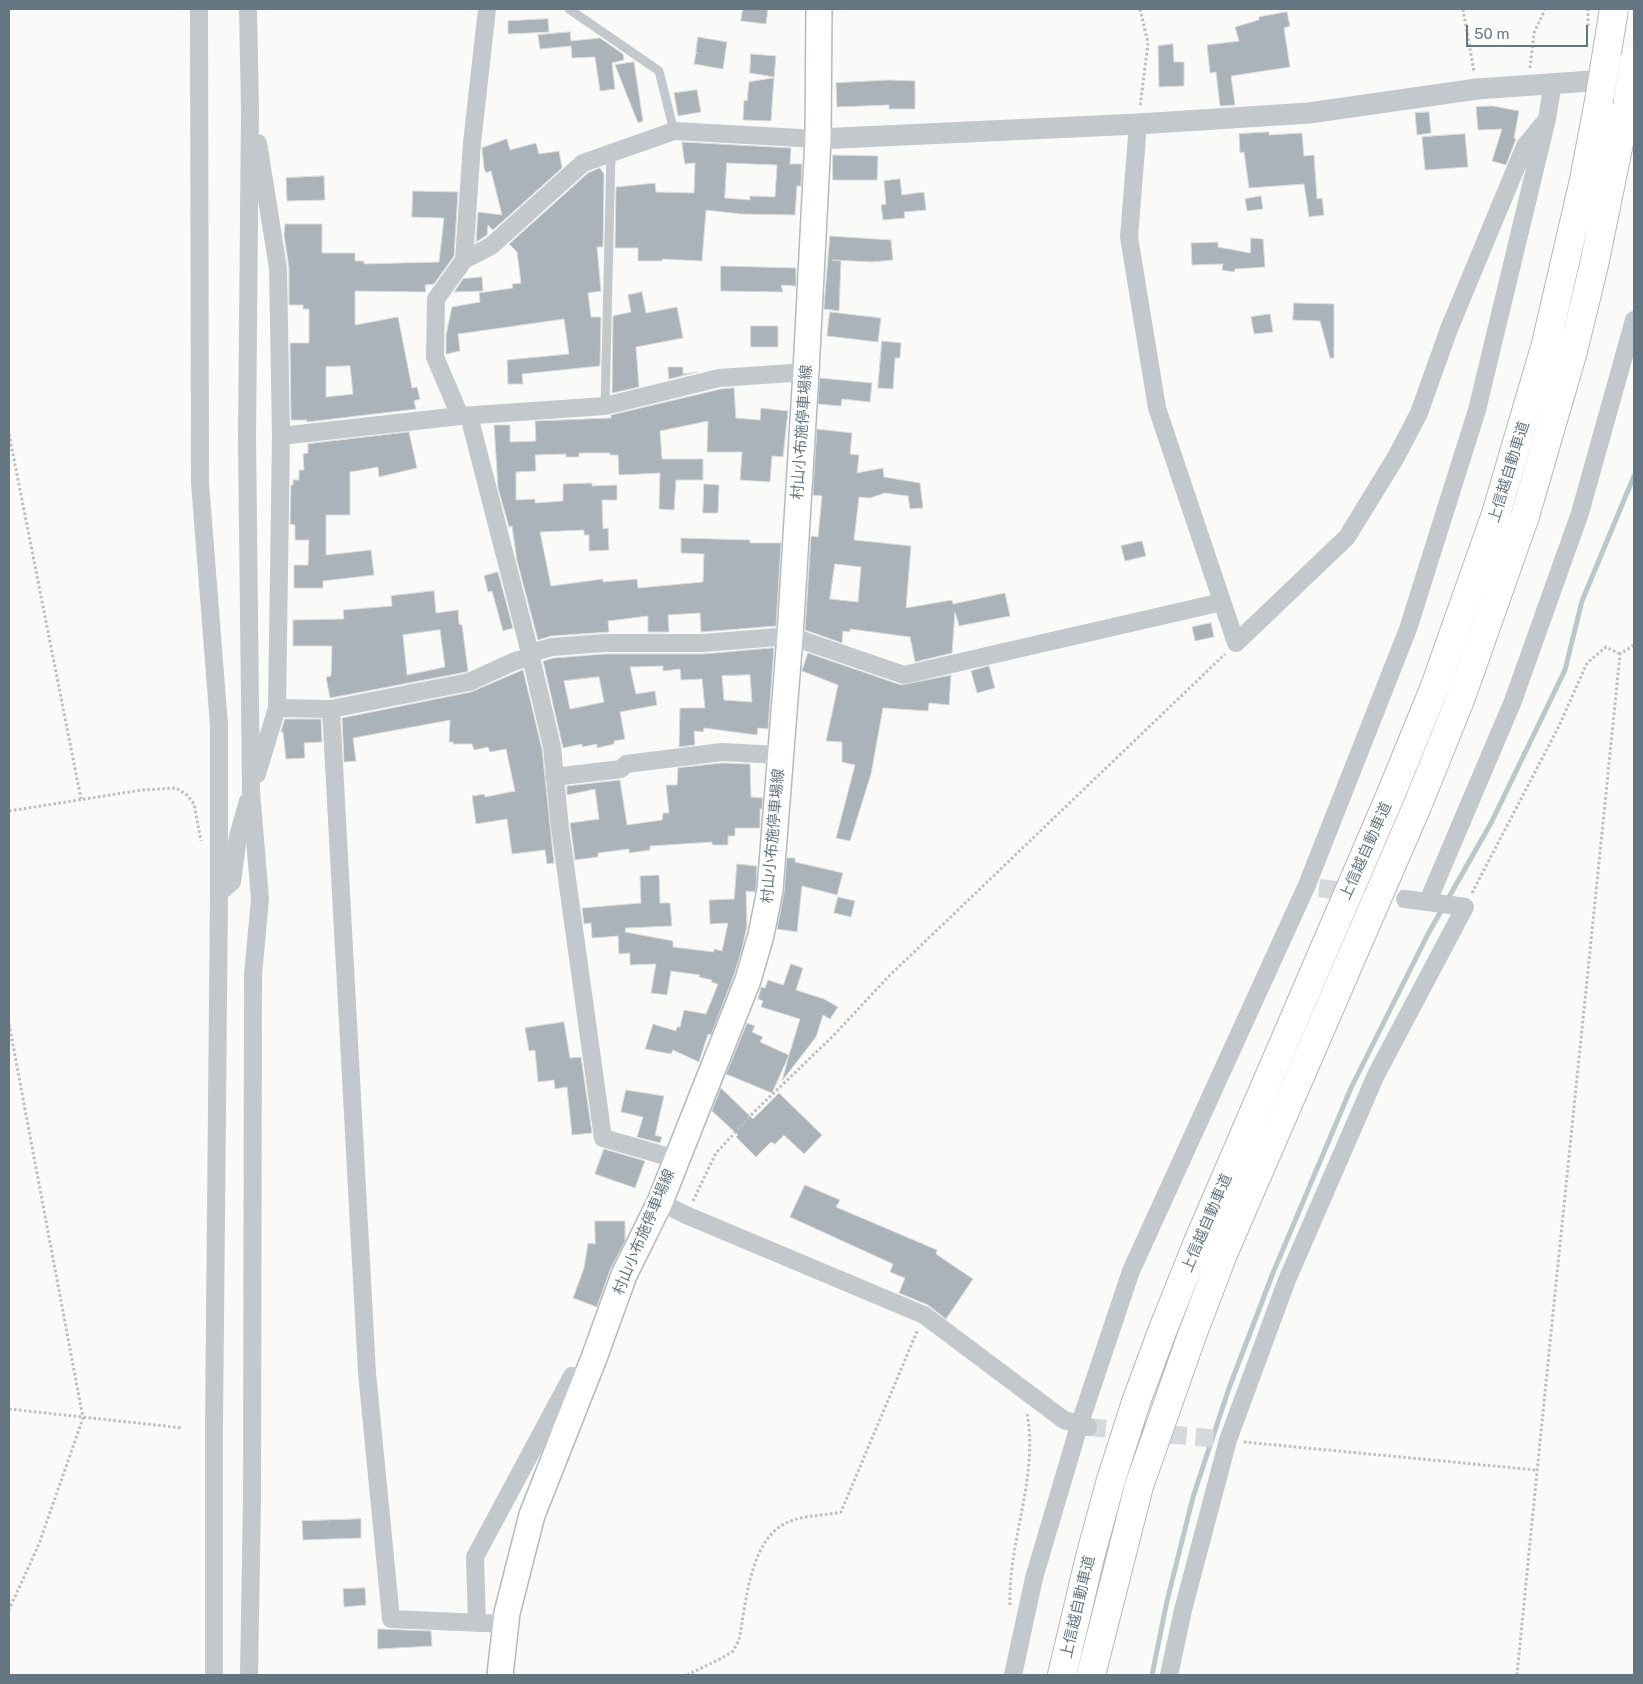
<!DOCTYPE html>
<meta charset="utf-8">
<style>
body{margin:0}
#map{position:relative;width:1643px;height:1684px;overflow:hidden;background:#fafaf8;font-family:"Public Sans",sans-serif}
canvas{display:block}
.frame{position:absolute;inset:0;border:10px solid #657683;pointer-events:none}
.scale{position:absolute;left:1466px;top:25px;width:122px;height:22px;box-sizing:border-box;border:2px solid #657683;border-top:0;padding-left:6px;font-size:15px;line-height:18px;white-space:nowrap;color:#657683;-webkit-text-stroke:4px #fff;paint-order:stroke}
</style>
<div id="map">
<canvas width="1643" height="1684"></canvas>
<div class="frame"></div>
<div class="scale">50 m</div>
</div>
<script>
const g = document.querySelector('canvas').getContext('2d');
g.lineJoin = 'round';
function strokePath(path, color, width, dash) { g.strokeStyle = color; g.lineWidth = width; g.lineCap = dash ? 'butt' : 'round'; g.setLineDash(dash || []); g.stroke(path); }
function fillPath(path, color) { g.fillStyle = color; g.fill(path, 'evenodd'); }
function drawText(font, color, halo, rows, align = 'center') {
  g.font = font + ' "Public Sans","Noto Sans JP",sans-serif'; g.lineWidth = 5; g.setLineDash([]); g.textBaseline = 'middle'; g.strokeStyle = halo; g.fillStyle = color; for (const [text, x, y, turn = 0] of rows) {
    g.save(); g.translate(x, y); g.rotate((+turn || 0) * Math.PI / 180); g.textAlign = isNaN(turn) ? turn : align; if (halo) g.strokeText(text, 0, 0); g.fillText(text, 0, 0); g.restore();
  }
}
strokePath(new Path2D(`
 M1152 1675 1167 1601 1193 1497 1229 1388 1273 1273 1351 1088 1428 934 1491 823 1565 670 1582 601 1634 476`), '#bbc7cb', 5);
const building = new Path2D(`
 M743 9H768L766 24 741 21Z
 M1287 12 1290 26 1284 28 1290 67 1231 76 1235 105 1220 106 1216 72 1210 73 1207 45 1239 41 1235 27 1259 20V17Z
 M548 19 549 32 508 34V21Z
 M570 32 571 41 600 38 623 54 624 60 612 63 615 89 600 91 595 57 572 58 571 46 540 49 538 35Z
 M698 37 727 42 723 69 694 64 696 53H698L696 52Z
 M1173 44 1174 62H1184V86L1159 87 1158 46Z
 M751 54 776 56 774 77 750 73Z
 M634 62 643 121 638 123 615 65Z
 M774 78 771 121 743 120 744 100 747 101 749 82Z
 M889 80 915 81V109H889V105L837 107 836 83Z
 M697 90 701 112 678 116 674 93Z
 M1493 106 1519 111 1514 138 1516 139 1506 165 1492 161 1502 129 1478 130 1476 107Z
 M1429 112 1431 133 1417 135 1415 113Z
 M1269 132V135L1302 133 1304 156 1314 155 1317 199 1322 198 1324 215 1309 217 1304 184 1249 188 1244 152 1240 153 1239 134Z
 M1465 134 1468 167 1425 170 1422 137Z
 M507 139 510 150 536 143 539 154 559 151 562 168 493 230 488 225 487 235 476 242 478 212 502 215 491 171 486 173 484 168 482 148Z
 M682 142 791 148 790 164H802L801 186H797L795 215 741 214 706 210 702 261 662 259V261H638V248H615L616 187 655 183 656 192 694 193 695 163 685 164ZM727 163 777 165 775 197 750 196V200L725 198Z
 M833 155 878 156 877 180H833Z
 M600 168 604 174 603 247H597L601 291 588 293 591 317H601L600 366 522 374 523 384H508L507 360 569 354 564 319 458 334 460 351 446 354V335L452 307 480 302 479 293 513 288 512 284 521 283 517 252 509 244 588 173Z
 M324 176 325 200 287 201 286 178Z
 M900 179 902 195 924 192 926 210 904 212 905 218 883 220 881 205 886 204 884 181Z
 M413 191 458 192 454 256 434 284 425 285 426 292 355 291V325L398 317 412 388 417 387 420 399 414 401 416 409 307 422V420H291L290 343H309V309H303V305H289V268L284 235 285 224H322V253H355V261H364V264L439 262 444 218 412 217ZM350 366 353 394 326 397V367Z
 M1261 196 1263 209 1247 211 1245 199Z
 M830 236 891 240 893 260 872 262 832 260 841 261 839 311 824 309Z
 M1251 238 1263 239 1265 267 1235 269 1234 272 1222 270 1223 264 1192 265 1191 243 1218 242V247L1250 253Z
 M721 266 796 268V286L781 285 783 292 721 291Z
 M482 277 483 291 454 292 463 279Z
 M642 292 646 313 677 307 683 338 636 347 639 387 612 393 613 316 631 312 628 295Z
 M1294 303 1334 304V358H1330L1320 321 1293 320Z
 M830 312 881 318 878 342 827 336Z
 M1270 314 1273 332 1254 334 1251 317Z
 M751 326H778V347H751Z
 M882 341 901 343 900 358H895L893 389 878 388Z
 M668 367H683V374L698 372 669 379Z
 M820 378 872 383 870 402 842 399 841 406 818 404Z
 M734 388 736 418 760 420 761 408 788 411 783 457 772 456 770 482 740 480 742 452H707L708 421 660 431 662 459H703V480H676L674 510 659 509 660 473 619 475 618 455H610V453H579V457H566V454L535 455 536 471 516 472V500L535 499V503L563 501V484L592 483V486L617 485V500H602L603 529 608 528 609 550 589 551V535H584V530L540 532 551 586 603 579V582L637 579 638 588 703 582 704 554 681 553V538L750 540V543H781L776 626 701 632 700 613 668 615 669 632H648V616L608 621 609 632 551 636 538 640 517 561 512 526 509 527 498 488 494 425H510V442L536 441 535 421 611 418V415L721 389Z
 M817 429 852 433 850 454 859 455 857 473 883 468 884 477 920 483 923 508 910 509 908 496 885 493 870 498 859 497 854 540 911 546 906 608 952 600 953 604 1005 593 1010 616 959 626 955 612 952 653 915 662 910 637 850 629V632L843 631 842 643 805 630 811 536 818 537 822 496 813 495ZM835 564 861 567 858 602 830 599Z
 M409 432 417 468 379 477 378 467 350 472V515H326V555L371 550 374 575 323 581V588H294V565H308L309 540H295V525L290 524 291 485H293V480H299V470H304L303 454 308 453V444Z
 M704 484 719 485 718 513H703Z
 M1142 541 1146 556 1125 561 1121 546Z
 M498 572 513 628 503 631 492 591 488 592 484 576Z
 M434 591 436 613 458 610 459 624 462 625 468 671 466 672 330 698 326 677 331 676 332 646H293V620L344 619 343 610 392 606 391 596ZM440 630 445 667 407 675 403 635Z
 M1211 623 1214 637 1195 641 1192 627Z
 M774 648 768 729 758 728 757 735 704 728 703 732 694 731 695 745 679 747 680 708H705L702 679 681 680 680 669 663 671V666L630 667 636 694 655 691 657 705 620 712 625 739 614 741V744L597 748V744L582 747V744L563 748 543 661 554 658 604 654H703ZM750 675 752 702 724 700 722 676ZM599 677 604 702 570 709 564 681Z
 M808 653 901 685 951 675 949 705 929 703 928 711 883 708 871 774 850 841 836 838 855 765 842 762V742L826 741 838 685 802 671Z
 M989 666 995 688 977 693 971 671Z
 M523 670 542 749 554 863 547 864 545 850 512 854 507 819 476 824 472 796 484 794 485 797 515 791 506 749 490 752 488 747 474 750 472 744H453V742H449L450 720 353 738 356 761 344 762 342 718 471 692Z
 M285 719H321L322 742 304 743 305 758 286 759 283 732H281Z
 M722 763 750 764 751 797 763 798 762 809H760V828H735V836H728V845H712V842L650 846V850L629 853V849L598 853V857L575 860 570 823 599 819 595 789 567 795V786L620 780 627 825 662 820 663 813H669L666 785H677L678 768Z
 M787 858H795V862L843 873 837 895 802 886 797 932 777 929 784 893Z
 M737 864 757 866 756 888 755 892 746 891 747 926 742 949 734 975 711 1035 708 1034 699 1062 673 1050 671 1054 645 1049 653 1024 676 1031 677 1027H680L684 1010 706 1014 718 984 711 982 712 980 699 977 700 975 671 971 667 995 651 993 656 964 630 965V953L619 954 618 936 592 938 591 923 584 924 582 908 641 903 640 876 659 875 660 903H670L672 926 626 928 625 932 673 941V947L714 952V949L722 951 728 923 710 924 709 900 734 899Z
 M838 897 855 901 851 917 834 913Z
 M791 964 803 968 796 990 824 999 838 1007 830 1019 823 1015 816 1037 782 1081 789 1055 772 1093 726 1074 747 1023 755 1026 752 1032 763 1037 760 1042 789 1055 800 1019 761 1007 763 1001 758 999 761 987 765 988 768 980 783 985Z
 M564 1022 570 1058 581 1057 592 1133 572 1135 567 1087 555 1089 554 1080 538 1082 535 1050 529 1051 525 1028Z
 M721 1088 753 1119 779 1093 822 1135 804 1154 784 1135 775 1144 771 1142 756 1157 736 1137 738 1135 712 1111Z
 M626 1090 664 1096 655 1135 662 1137 660 1143 637 1137 643 1117 621 1112Z
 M604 1149 645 1161 635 1188 595 1174Z
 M805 1185 840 1200 836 1207 937 1250 936 1254 973 1279 946 1319 928 1305 899 1293 905 1278 890 1272 893 1264 790 1217Z
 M595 1221H625V1241L610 1270 597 1307 573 1298 584 1268 588 1243 595 1244Z
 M361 1519V1538L303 1540 302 1521Z
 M365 1588 366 1605 344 1607 343 1589Z
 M378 1629 431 1631 432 1646 378 1649Z`);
fillPath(building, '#aab3b9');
strokePath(building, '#dcdcda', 1);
strokePath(new Path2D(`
 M1319 888 1405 899
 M1088 1427 1220 1439`), '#d5d9db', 18, [18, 9]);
const secondary = new Path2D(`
 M500 1675 507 1613 532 1515 594 1358 624 1275 660 1202 748 980 761 935 770 890 790 636 806 372 818 139 819 9`);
const motorway = new Path2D(`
 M1062 1675 1090 1557 1111 1480 1136 1402 1163 1329 1198 1242 1391 794 1434 689 1496 514 1546 344 1584 180 1599 101
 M1091 1675 1139 1486 1191 1338 1223 1254 1418 804 1460 700 1525 516 1573 351 1594 265 1628 99`);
strokePath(secondary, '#b3babf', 28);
strokePath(motorway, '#b4b9bd', 30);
strokePath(new Path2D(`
 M1140 9 1148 43 1140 107
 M1463 9 1474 72
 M1588 26V9
 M1530 68 1534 33 1545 9
 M9 434 81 799
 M9 811 142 790 176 788 187 795 194 804 201 841
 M1472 893 1559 726 1587 663 1606 647 1620 654
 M9 1024 83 1418 39 1544 9 1610
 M693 1201 716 1153 753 1113 833 1036 888 977 1225 654
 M9 1409 183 1428
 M1244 1442 1536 1470
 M1010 1605C1008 1540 1039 1477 1027 1413
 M687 1675 722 1658 733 1651 739 1640C746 1605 749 1543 784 1524 801 1515 823 1516 841 1512L918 1329
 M1517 1675C1550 1335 1586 995 1620 654L1634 645`), '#bbbfc2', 3, [2.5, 2.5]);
strokePath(new Path2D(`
 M569 9 659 71 674 131
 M605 406 611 154`), '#c3c8cc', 9);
strokePath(new Path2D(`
 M199 9 200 483 219 725V893L214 1426V1675
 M248 9 250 109 247 437 251 791 260 899 253 975 252 1500 249 1675
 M487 9 472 143 464 260 436 299 435 357 460 416 605 406 719 378 806 372
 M1138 124 1129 237 1157 408 1236 643 1347 537 1396 457 1419 413 1449 329 1525 146 1544 123
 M258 143 278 268 281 436 277 708
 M464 260 491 246 583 163 674 131 818 139
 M469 416 530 653 552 747 560 828 603 1138 676 1159
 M281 436 460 416
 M530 653 552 647 604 643H703L790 636 904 675 1222 602
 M331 709 367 1373 391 1619 506 1624
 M257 774 277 708 331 709 469 682 515 661 531 657
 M554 777 621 769 626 764 722 752 780 755
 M219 893 232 882 238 836 248 801
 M1428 901 1513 701 1580 513 1634 320
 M660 1202 686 1215 924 1315 1064 1420 1088 1427
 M477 1623 475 1557 572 1376H587
 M1013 1675 1034 1578 1079 1426 1131 1271 1307 885 1408 629 1477 410 1547 119 1553 82
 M1169 1675 1183 1610 1228 1440 1287 1280 1376 1075 1465 907 1405 899`), '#c3c8cc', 18);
strokePath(new Path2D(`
 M818 139 1138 124 1309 113 1477 89 1634 78`), '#c3c8cc', 21);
strokePath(secondary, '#fff', 25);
strokePath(motorway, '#fff', 28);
const motorwayBridge = new Path2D(`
 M1628 99 1634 61
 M1599 101 1614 9`);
strokePath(motorwayBridge, '#b4b9bd', 30, []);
strokePath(motorwayBridge, '#fff', 28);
drawText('15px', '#657683', '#fff', [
 ["村山小布施停車場線",802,432,-86],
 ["上信越自動車道",1509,472,-73],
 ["村山小布施停車場線",773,836,-85],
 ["上信越自動車道",1366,851,-66],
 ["上信越自動車道",1207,1223,-67],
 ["村山小布施停車場線",644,1232,-67],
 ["上信越自動車道",1078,1607,-77]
]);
</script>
